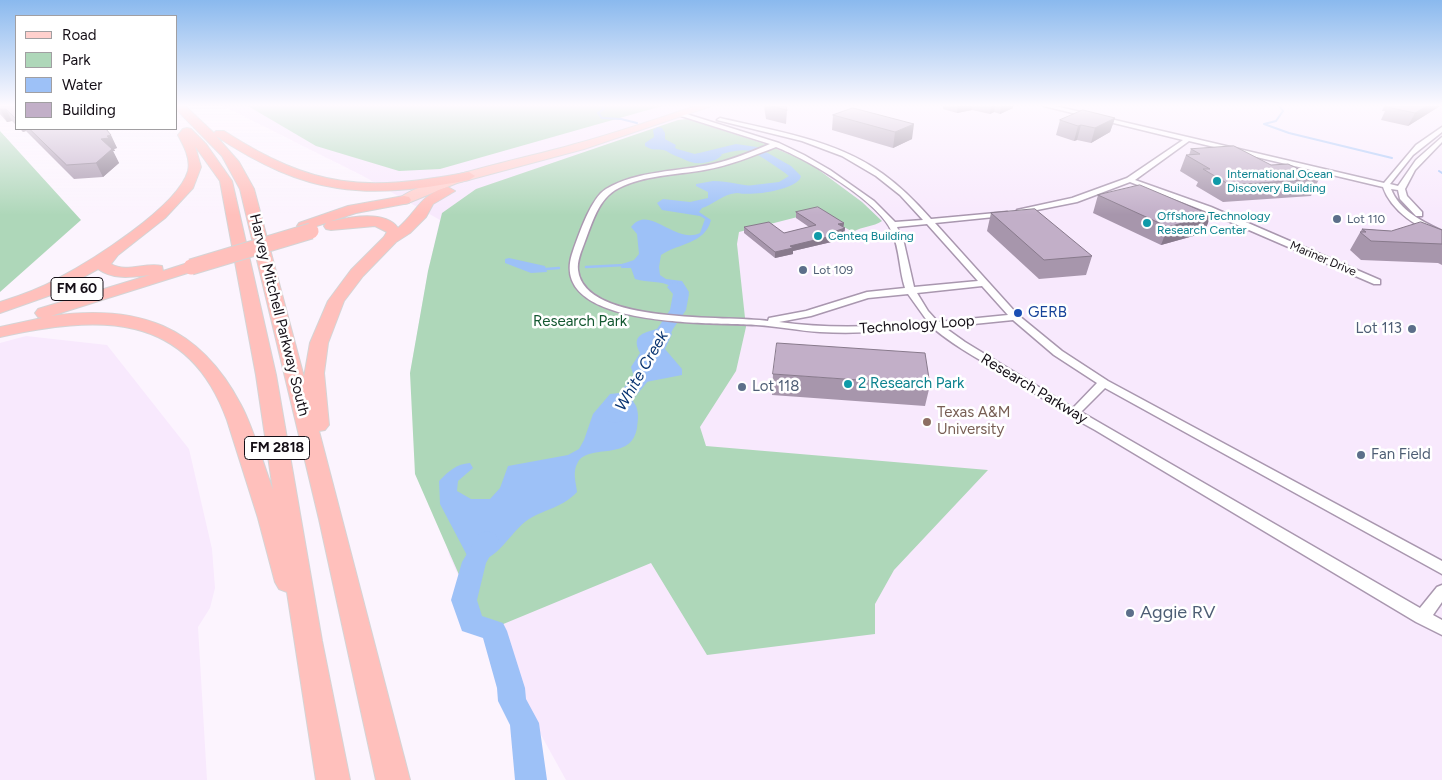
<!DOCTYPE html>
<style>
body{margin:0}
#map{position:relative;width:1442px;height:780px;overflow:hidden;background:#fcf4fe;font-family:Figtree,sans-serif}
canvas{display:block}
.legend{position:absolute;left:15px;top:15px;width:162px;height:115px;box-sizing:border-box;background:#fff;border:1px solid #a19fa2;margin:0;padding:6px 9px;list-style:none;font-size:15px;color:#150f17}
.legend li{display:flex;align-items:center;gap:10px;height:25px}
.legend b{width:25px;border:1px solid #a19fa2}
</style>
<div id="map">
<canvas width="1442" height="780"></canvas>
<ul class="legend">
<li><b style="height:6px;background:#ffd0cd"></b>Road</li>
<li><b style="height:14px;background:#aed7b9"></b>Park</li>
<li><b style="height:14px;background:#9dc1f7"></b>Water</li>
<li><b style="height:14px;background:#c2afc8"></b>Building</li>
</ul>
</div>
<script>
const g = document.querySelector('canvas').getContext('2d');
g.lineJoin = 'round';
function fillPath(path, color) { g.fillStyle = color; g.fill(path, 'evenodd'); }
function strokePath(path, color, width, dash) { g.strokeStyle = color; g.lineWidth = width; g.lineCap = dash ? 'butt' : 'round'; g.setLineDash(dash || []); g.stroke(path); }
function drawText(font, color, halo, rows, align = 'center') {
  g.font = font + ' Figtree,sans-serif'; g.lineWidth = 5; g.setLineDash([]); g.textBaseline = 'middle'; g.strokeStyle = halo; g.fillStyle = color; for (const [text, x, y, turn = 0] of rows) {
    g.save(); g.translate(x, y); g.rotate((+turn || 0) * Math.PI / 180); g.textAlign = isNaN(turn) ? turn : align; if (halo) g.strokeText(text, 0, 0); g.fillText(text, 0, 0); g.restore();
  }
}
fillPath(new Path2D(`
 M223 106H1442V780H566L484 632 449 555 410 373 428 271 440 220 363 176Z
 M26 336 107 345 189 449 212 549 215 588 210 608 198 627 207 780H0V343Z`), '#f8e9fd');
fillPath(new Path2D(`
 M248 106H662L440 169 399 171 316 146Z
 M687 119 762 143 808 162 862 202 882 221C873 227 863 226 853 232L817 212 739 232 737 244 746 327 736 371 700 427 706 446 988 470 894 570 875 604V634L707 655 651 563 484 632 415 474 410 373 428 271 442 213 476 189 678 120Z
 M0 131 81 220 0 292Z`), '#aed7b9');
fillPath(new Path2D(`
 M660 133 663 138 676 145 673 151C688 161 712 146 722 155 718 159 714 161 708 162 690 167 683 157 667 151 660 148 654 152 645 146V143Z
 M713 181C731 181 748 187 767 188 757 195 742 191 731 194 720 197 712 205 702 208L699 212 711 220C705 244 679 243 661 255L659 267 660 275 666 279 682 281 689 292 685 301 684 311 675 310 676 300 672 287C661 280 648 283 635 279L631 268H621L622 264 634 260 639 254 637 234 631 227C649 203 675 245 700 233L705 219 700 216 662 210 657 203 663 199 690 202 708 198V192L696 186V184Z
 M509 258 545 266 547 272 531 273 505 263V259Z
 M657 329 669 330 672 334 665 349 682 369V375L646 382 635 380 631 367 640 353C631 336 642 333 657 329Z
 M619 393C627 394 632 398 636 406 639 414 638 419 637 428 631 462 590 443 578 462 572 472 576 482 577 492 563 507 546 509 529 519 509 532 497 565 470 561L440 504 439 481C449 471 456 464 470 463L473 468 458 481 457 491 471 499H490L500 488 508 466 568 455 579 449 584 440 593 414 610 394Z`), '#9dc1f7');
strokePath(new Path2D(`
 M602 106 604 109 598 113 602 118 621 119 637 123
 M1279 106 1283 111 1276 121 1264 124 1289 133 1392 158
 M1439 171 1442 173`), '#9dc1f7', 2);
strokePath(new Path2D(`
 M586 267 625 265
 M546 269 559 268`), '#9dc1f7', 2.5);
fillPath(new Path2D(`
 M658 127 662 128 665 133V140L677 149 695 154 736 144 757 147 791 166 801 176 800 179C790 191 752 196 737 193L735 190 737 187 779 182 789 176C783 171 757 153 750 151 740 149 729 152 719 155 691 164 679 161 655 143L653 130Z
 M675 282 680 284 689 294 686 310 673 329 648 381 635 397 622 421 615 423 608 421 605 417 618 395 631 379 657 329 670 310 673 294 667 287 670 284Z
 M487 531 495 534 499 540 486 563 477 600 482 616 503 623 507 631 525 688 526 699 539 723 547 780H515L510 725 498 701 497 688 483 638 462 631 451 600 462 562 479 534Z`), '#9dc1f7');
const minor = new Path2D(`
 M1044 106H1055L1384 183 1416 145 1442 127V132L1413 155 1390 184 1398 186 1416 160 1442 137V142L1415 170 1405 189 1407 196 1422 212V216H1416L1400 199 1398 190 1391 189C1399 210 1423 222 1442 231V236C1419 229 1391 211 1383 187L1189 141 1135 180 1211 207 1380 280V284H1374L1205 211 1130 182 1077 202 1017 214V210L1072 198 1127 178 1183 140Z
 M680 112 779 143 804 155 830 170 874 201 895 222 923 220 900 195 876 176 842 156 802 141 717 120 720 118C775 131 837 140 883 174 901 187 916 202 931 219L1007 212V216H1004L935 223 1018 315 1062 351 1108 381 1442 561V574L1105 388 1081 412 1420 608 1437 587 1442 585V602L1433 615 1442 620V635L1416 622 1095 430C1067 415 1041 397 1014 380 986 363 958 349 933 328 896 331 858 334 820 332 799 331 778 326 756 325 715 322 544 330 573 251 579 234 591 198 606 189 638 170 678 172 713 164 732 160 751 152 770 144L678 115V113ZM776 147C807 159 879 201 892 232 900 250 899 270 905 288L867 292 806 311 769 318 768 321C729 315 584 326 578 270 577 261 581 252 584 244 592 224 598 198 619 188 644 175 676 175 704 170 729 166 752 156 776 147ZM927 224 978 281 914 287 904 243 897 227ZM982 286 1008 315 938 322 928 311 917 293ZM908 294 928 322C879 327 828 329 779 322L811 316 868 298ZM1013 320 1054 355 1097 383 1073 408 965 342 944 327Z`);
const primary = new Path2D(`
 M696 106H711L584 149 457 183 408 203 404 204 398 200C414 180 544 154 575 144 616 133 656 119 696 106Z`);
const trunk = new Path2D(`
 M176 106H185L216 135 214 133 216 131H224C314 189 365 192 469 172L475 176 469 180C364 200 307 196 216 136L239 162 254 189 304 377 310 343 328 301 351 270 384 237 387 232 375 226 331 230 326 229 324 226 326 223 304 230 299 229 297 226 299 223 348 206 404 196 409 197 411 200 409 203 356 213 328 222C347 218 384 209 398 228 418 211 420 194 448 187L455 191 433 204 426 217 410 233 396 242 363 276 344 301 328 343 324 373 329 425 325 430 319 431 410 780H376L319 519 240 189 222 156 176 109Z
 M187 128 191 129 206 144 232 181 276 375 322 641 350 780H316L287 592 279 589 275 582 258 518 227 420C187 309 96 316 0 337V327L42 318 38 317 35 313 38 309 150 275C132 277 113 280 98 269L51 295 0 313V302C19 296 39 289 57 279 90 262 178 207 188 171 191 159 184 146 178 135L183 129ZM195 146 220 181 256 375 273 490C263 464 254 429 241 405 199 325 138 304 51 316L197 270 199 267 197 264 191 262 163 271 162 266C145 262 127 273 111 264L118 255 165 218 193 188 201 167Z`);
strokePath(minor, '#a997af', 3);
strokePath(primary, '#d5d4d5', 2);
strokePath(trunk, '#d5d4d5', 2);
fillPath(minor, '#fff');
fillPath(primary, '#ffd0cd');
fillPath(trunk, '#ffc0bc');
const trunkBridge = new Path2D(`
 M191 267 311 231`);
strokePath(trunkBridge, '#d5d4d5', 17, []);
strokePath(trunkBridge, '#ffc0bc', 15);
fillPath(new Path2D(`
 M0 106H16V125L12 121 7 122 0 114Z
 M764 106H786L787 110 786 124 766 119Z
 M943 106H1013V108L1000 114 994 112 990 114 972 110 957 113 943 109Z
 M1384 106H1440L1408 126 1381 120 1385 111H1382Z
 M853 108 912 139 893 148 832 130 833 115Z
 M1115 118 1110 132 1091 143 1077 140 1074 141 1056 135 1060 120Z
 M20 129H107L117 148 114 149 115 151H113L119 163 103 177 74 179 26 131 23 132Z
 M1191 149 1271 165 1319 179 1311 196 1223 202 1196 186 1198 182 1180 171 1186 155H1189Z
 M1098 195 1211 215 1204 233 1161 245 1093 213Z
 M796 212 844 223 843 227 845 228 844 235 840 236V240L793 251V254L775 258 744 233V227L784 233 809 227 796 218Z
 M991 213 1092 256 1086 275 1039 279 987 231Z
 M1362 229 1391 231 1442 230V265L1438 263 1361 260 1350 250Z
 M773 374 930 385 925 406 772 395Z`), '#a796ac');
fillPath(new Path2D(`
 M958 106H972V110L957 113Z
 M991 106H995L994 112 990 114Z
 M1001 106H1013V108L1000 114Z
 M1427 106H1440L1408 126 1415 113Z
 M0 109H6L12 121 7 122Z
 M1115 118 1110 132 1091 143 1095 128Z
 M914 124 912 139 893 148 895 132Z
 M1081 125 1077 140 1074 141 1078 126Z
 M21 129H25L26 131 23 132Z
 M111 135 117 148 114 149 115 151H113L119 163 103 177 96 163 101 139 107 136Z
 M1211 215 1204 233 1161 245 1168 227Z
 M844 223 843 229 838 224Z
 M845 228 844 235 840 236V240L793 251V254L775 258V252L790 246Z`), '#887a8c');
const building = new Path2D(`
 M0 106H16V119L6 109H0Z
 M772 106H786L787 110Z
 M1389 106H1427L1415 113 1387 107Z
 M853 108 914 124 895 132 833 115Z
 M1083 110 1115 118 1095 128 1081 125 1078 126 1060 120Z
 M30 129H106L111 135 107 136 109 138 101 139 112 149 96 163 67 165Z
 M1234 146 1271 165 1288 164 1319 179 1230 185 1203 169H1210L1186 155 1200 154 1191 149Z
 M1140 185 1211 215 1168 227 1098 195Z
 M818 207 844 223 838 224 845 228 836 231 840 234 790 246 793 248 775 252 744 227 769 222 784 233 816 225 796 212Z
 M1035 209 1092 256 1044 260 991 213Z
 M1421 222 1442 230V244L1371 241 1360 232H1366L1362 229 1391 231Z
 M777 343 925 353 930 385 773 374Z`);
fillPath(building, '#c2afc8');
strokePath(building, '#887a8c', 1);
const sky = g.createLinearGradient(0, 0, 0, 215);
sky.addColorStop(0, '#8ab9ee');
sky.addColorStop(0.49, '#fefaff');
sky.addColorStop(1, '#fefaff00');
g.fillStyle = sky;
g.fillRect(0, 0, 1442, 215);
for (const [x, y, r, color] of [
 [1217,181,5,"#0f9aa8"],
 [1337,219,5,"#5c6f8a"],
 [1147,223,5,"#0f9aa8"],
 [818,236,5,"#0f9aa8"],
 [803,270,5,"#5c6f8a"],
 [1018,313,5,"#1a4fb4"],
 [1412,329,5,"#5c6f8a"],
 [848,384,5,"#0f9aa8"],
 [742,387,5,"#5c6f8a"],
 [927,422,5,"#8d6e63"],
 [1361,455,5,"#5c6f8a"],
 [1130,613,5,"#5c6f8a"]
]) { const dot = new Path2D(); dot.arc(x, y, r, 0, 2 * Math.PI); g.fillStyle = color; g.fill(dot); strokePath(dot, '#fff', 2); }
drawText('12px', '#0d838f', '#fff', [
 ["International Ocean",1227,174],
 ["Discovery Building",1227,188],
 ["Offshore Technology",1157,216],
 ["Research Center",1157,230],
 ["Centeq Building",828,236]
], 'left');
drawText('12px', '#4e5e75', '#fff', [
 ["Lot 110",1347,219],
 ["Lot 109",813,270]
], 'left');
drawText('12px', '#150f17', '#fff', [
 ["Mariner Drive",1323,259,23]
]);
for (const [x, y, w] of [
 [77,289,52],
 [277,448,65]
]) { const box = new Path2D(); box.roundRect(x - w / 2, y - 11.5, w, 23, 4); g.fillStyle = '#fff'; g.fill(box); strokePath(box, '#150f17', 1); }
drawText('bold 14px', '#150f17', null, [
 ["FM 60",77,289],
 ["FM 2818",277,448]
]);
drawText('15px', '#164399', '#fff', [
 ["GERB",1028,313]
], 'left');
drawText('15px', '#150f17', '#fff', [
 ["Harvey Mitchell Parkway South",279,315,76],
 ["Technology Loop",917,325,-4],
 ["Research Parkway",1034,389,31]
]);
drawText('15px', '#145831', '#fff', [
 ["Research Park",580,322]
]);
drawText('15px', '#4e5e75', '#fff', [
 ["Lot 113",1402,329,"right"],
 ["Lot 118",752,387],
 ["Fan Field",1371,455]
], 'left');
drawText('15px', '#0d838f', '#fff', [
 ["2 Research Park",858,384]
], 'left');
drawText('15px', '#785e54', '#fff', [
 ["Texas A&M",937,413],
 ["University",937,430]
], 'left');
drawText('italic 16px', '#083371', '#fff', [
 ["White Creek",642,371,-60]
]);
drawText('18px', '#4e5e75', '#fff', [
 ["Aggie RV",1140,613]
], 'left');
</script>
